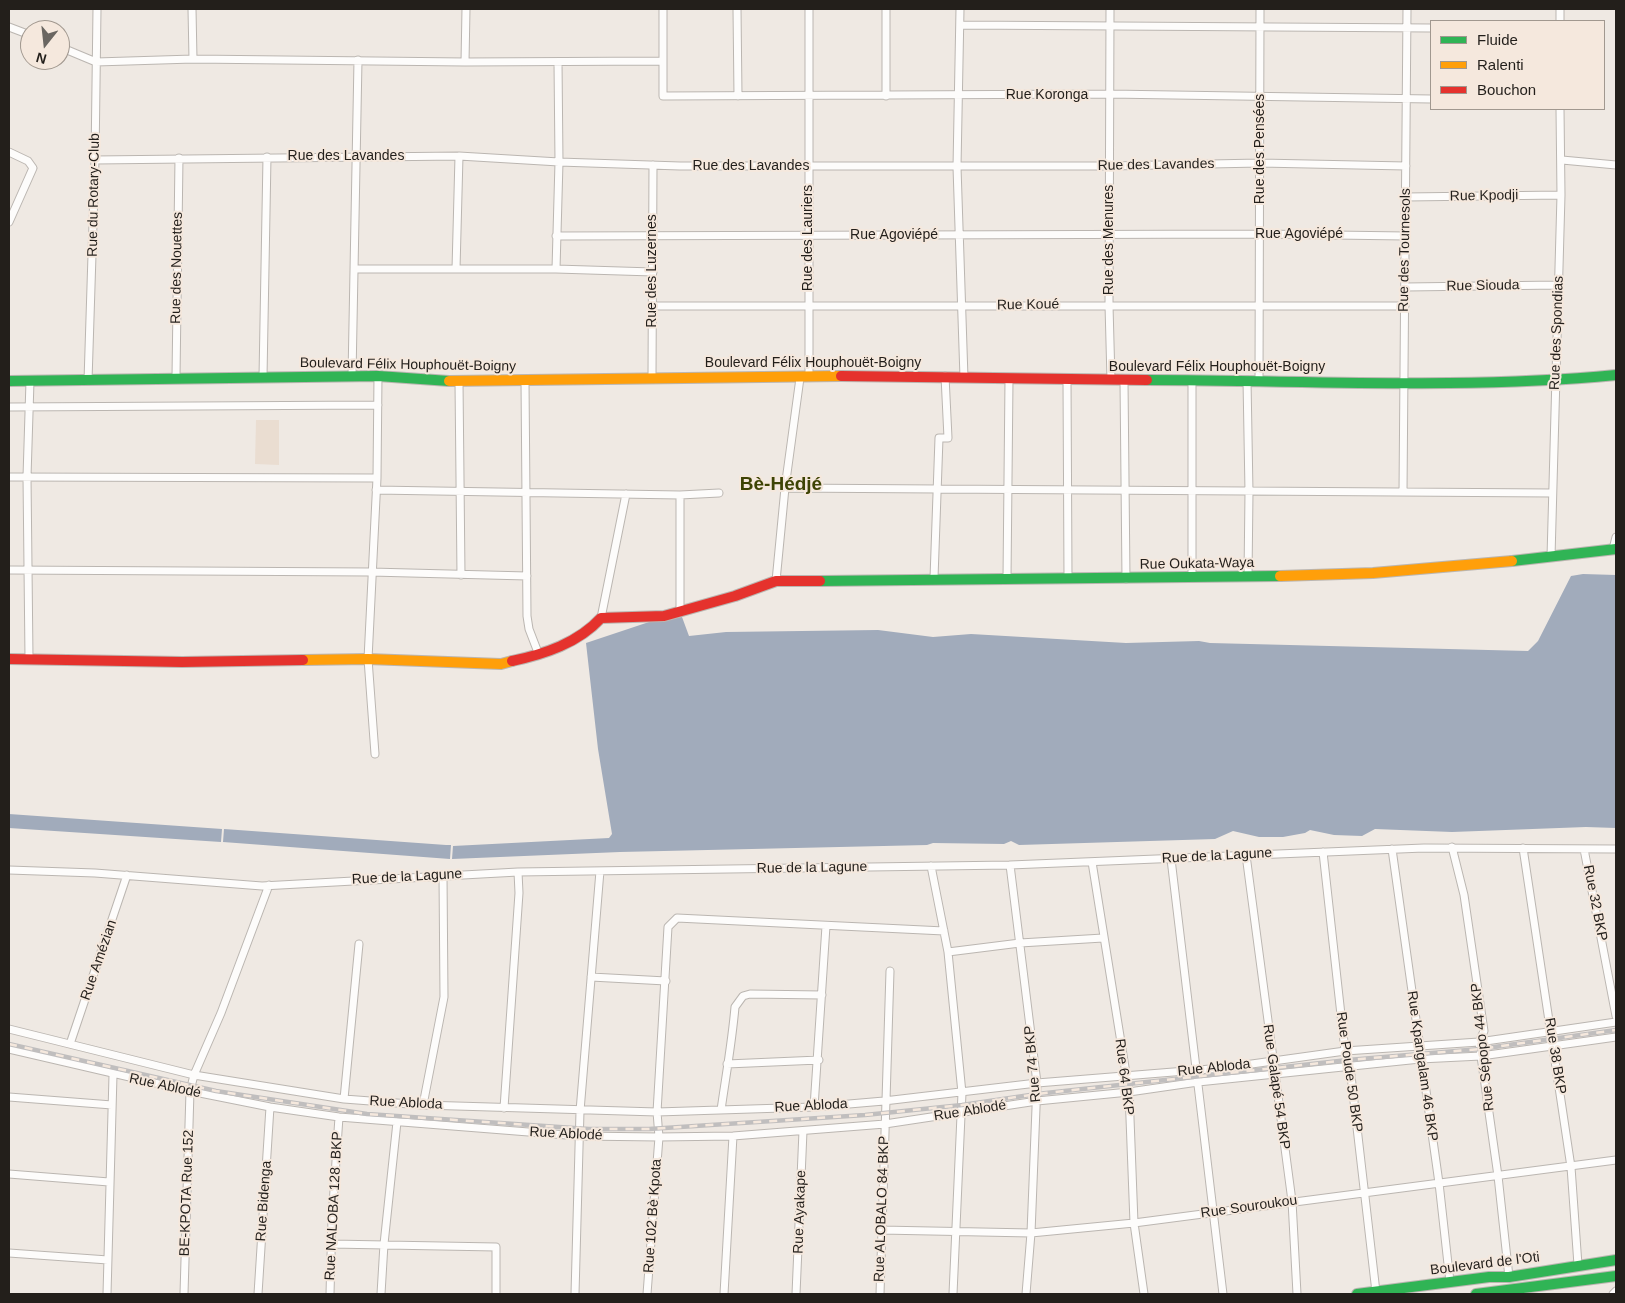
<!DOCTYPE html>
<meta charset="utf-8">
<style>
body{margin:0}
#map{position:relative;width:1625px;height:1303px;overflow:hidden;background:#efe9e3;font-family:Helvetica,sans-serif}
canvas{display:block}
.frame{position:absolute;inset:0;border:10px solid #231f1b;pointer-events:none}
.legend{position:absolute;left:1430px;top:20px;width:175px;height:90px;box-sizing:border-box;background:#f5e8dd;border:1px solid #a1988f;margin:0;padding:6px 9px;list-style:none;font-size:15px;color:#231f1b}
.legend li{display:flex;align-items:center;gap:10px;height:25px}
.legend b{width:25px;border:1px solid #a1988f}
.north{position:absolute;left:20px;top:20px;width:50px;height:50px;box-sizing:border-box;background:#f5e8dd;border:1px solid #a1988f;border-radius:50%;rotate:196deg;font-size:14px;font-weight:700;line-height:20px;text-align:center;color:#231f1b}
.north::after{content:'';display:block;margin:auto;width:18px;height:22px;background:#6a6661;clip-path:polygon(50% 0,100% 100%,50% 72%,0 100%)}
</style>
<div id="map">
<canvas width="1625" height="1303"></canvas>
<div class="frame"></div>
<ul class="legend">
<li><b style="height:6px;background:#30b455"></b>Fluide</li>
<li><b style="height:6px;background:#ff9f0a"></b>Ralenti</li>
<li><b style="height:6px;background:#e5322d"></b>Bouchon</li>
</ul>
<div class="north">N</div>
</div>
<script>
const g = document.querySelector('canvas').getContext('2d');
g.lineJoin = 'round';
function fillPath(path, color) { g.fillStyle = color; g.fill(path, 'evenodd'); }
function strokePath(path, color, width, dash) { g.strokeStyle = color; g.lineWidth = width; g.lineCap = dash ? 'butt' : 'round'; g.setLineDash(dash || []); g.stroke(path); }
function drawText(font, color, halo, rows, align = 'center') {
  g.font = font + ' Helvetica,sans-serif'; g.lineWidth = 4; g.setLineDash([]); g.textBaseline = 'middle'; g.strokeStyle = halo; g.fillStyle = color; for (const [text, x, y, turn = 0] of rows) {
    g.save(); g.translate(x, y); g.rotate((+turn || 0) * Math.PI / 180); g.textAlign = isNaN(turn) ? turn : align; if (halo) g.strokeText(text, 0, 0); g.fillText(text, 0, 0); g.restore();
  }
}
fillPath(new Path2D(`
 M256 420H279V465L255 464Z`), '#eaddd1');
fillPath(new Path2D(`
 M1583 574 1616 575V828L1586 827 1452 832 1375 829 1362 836 1334 835 1310 830 1305 833 1283 837H1259L1233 831 1215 839 1019 845 1011 841 1004 844 933 843 927 845 620 852 452 859 453 846 609 838 612 834 598 749 586 643 652 621 682 617 689 636 726 632 878 630 933 637 971 634 1126 643 1199 641 1210 643 1528 651 1538 641 1571 576Z
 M9 814 222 829 221 842 9 828Z
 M224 829 446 845H451L450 859 223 842Z`), '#a1abbb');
const street = new Path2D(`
 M192 9 193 59
 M663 9V96L1109 94 1431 99
 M737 9 738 96
 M960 9 957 167 964 378
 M1110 9 1109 305 1111 380
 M1560 21V9
 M960 25 1431 28
 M9 27 30 35
 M60 47 96 62 193 59 465 62 663 61
 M465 62 466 9
 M886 96V9
 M9 152 28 161 33 168 9 222
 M95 160 459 156 559 162 680 166H1110L1260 163 1406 166
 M1562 160 1616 165
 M1406 197 1561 195
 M556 236 1260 234 1406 236
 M354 269H556L653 272
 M456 269 459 156
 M556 269 559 162 558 62
 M1406 287 1559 285
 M652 306H1405
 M352 376 358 60
 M176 377 179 158
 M263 377 267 157
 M652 377 653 165
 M809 377V9
 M1067 380 1068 578
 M1247 380 1249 492 1248 577
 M1259 380 1260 9
 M88 381 95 160 97 9
 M525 381 527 616 529 629 539 655
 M1124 381 1126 579
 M459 382 461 575
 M9 407 378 405
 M9 477 377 478
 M785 488 1552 493
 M376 490 680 495 719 493
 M1403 492 1407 9
 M1613 549 1616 537
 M1551 557 1561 195 1560 109
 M9 570 371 572 527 576
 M934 578 939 438H948L945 376
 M1007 578 1009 380
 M1192 578V381
 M776 581 785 488 800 378
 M680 611V495
 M601 618 626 494
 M29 658 27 477 30 381
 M375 754 368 659 377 478 378 376
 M1452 847 1464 895 1484 1031 1479 1042 1498 1176 1509 1277
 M1523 848 1571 1167 1578 1265
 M1392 849 1439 1183 1450 1282
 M1584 849 1616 1016
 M1323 852 1345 1051 1350 1067 1376 1292
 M1246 855 1292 1201 1297 1294
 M1171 859 1223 1294
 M1092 862 1129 1092 1134 1223 1144 1294
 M1010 865 1037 1083 1031 1233 1026 1294
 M931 866 948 952 962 1093 953 1294
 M9 870 95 873 262 886 518 872 1010 865 1424 848 1616 849
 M948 952 1020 943 1103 938
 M591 977 666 981
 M9 1029 194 1075 344 1099 423 1105 657 1112 814 1107 884 1101 1037 1083 1223 1068 1345 1051 1479 1042 1616 1022
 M70 1044 127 875
 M9 1049 190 1091 270 1107 339 1117 579 1136 659 1137 733 1136 885 1124 1037 1101 1129 1092 1198 1082 1420 1059 1481 1056 1616 1037
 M727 1064 819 1060
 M9 1097 112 1105
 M344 1099 359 944
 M423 1105 444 997 443 875
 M814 1107 826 926
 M504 1108 519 893 518 872
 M721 1110C726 1075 732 1042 735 1007L743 996 750 994 822 995
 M9 1174 109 1182
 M881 1230 1031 1233 1134 1223 1616 1160
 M331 1244 496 1247V1294
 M9 1253 108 1260
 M107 1294 113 1075
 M184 1294 190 1091 194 1075 221 1013 269 885
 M258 1294 270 1107
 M330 1294 332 1219 339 1117
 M381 1294 384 1244 397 1122
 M575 1294 580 1111 600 871
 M647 1294 659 1137 657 1112 668 927 677 918 944 931
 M724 1294 733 1136
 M796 1294 803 1131
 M880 1294 890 971
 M1613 1294 1616 1291`);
const fast = new Path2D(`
 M1147 380C1303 380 1460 390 1616 375
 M9 381 378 376 449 381
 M1512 561 1616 549
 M820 581 1280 576
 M1357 1294 1489 1277H1509L1616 1260
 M1476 1294 1616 1276`);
const slow = new Path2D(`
 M449 381 841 376
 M1280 576 1373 573 1512 561
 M303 660 368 659 501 664 512 661`);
const jam = new Path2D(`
 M841 376 1147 380
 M9 659 182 662 303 660
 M512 661C545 654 578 643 601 618L664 616 735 596 776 581H820`);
strokePath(street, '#bbb6b1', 9);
strokePath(fast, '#bbb6b1', 12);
strokePath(slow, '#bbb6b1', 12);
strokePath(jam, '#bbb6b1', 12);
strokePath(street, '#fdfcfb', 7);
strokePath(fast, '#30b455', 10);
strokePath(slow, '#ff9f0a', 10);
strokePath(jam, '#e5322d', 10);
const rail = new Path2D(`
 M9 1044 216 1091 367 1114 589 1129H649L865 1115 962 1105 1037 1094 1348 1060 1480 1049 1616 1030`);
strokePath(rail, '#c0bebe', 4.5);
strokePath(rail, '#f5e8dd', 2.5, [8]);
drawText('14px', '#231f1b', '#f5e8dd', [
 ["Rue Koronga",1047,95],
 ["Rue des Pensées",1260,149,-90],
 ["Rue des Lavandes",346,156],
 ["Rue des Lavandes",1156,165,-1],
 ["Rue des Lavandes",751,166],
 ["Rue du Rotary-Club",94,195,-89],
 ["Rue Kpodji",1484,196,-1],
 ["Rue Agoviépé",1299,234],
 ["Rue Agoviépé",894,235],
 ["Rue des Lauriers",808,238,-90],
 ["Rue des Menures",1109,240,-90],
 ["Rue des Tournesols",1405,250,-89],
 ["Rue des Nouettes",177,268,-89],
 ["Rue des Luzernes",652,271,-90],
 ["Rue Siouda",1483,286,-1],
 ["Rue Koué",1028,305,-1],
 ["Rue des Spondias",1557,333,-88],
 ["Boulevard Félix Houphouët-Boigny",813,363],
 ["Boulevard Félix Houphouët-Boigny",408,365,1],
 ["Boulevard Félix Houphouët-Boigny",1217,367],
 ["Rue Oukata-Waya",1197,564,-1],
 ["Rue de la Lagune",1217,856,-3],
 ["Rue de la Lagune",812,868,-1],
 ["Rue de la Lagune",407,877,-3],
 ["Rue 32 BKP",1595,903,79],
 ["Rue Amézian",99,960,-71],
 ["Rue Sépopo 44 BKP",1483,1047,-96],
 ["Rue 38 BKP",1555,1056,81],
 ["Rue 74 BKP",1033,1064,-95],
 ["Rue Kpangalam 46 BKP",1422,1066,82],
 ["Rue Abloda",1214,1068,-6],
 ["Rue Poude 50 BKP",1349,1072,82],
 ["Rue 64 BKP",1124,1077,83],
 ["Rue Ablodé",165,1086,12],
 ["Rue Galapé 54 BKP",1276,1087,82],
 ["Rue Abloda",406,1103,3],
 ["Rue Abloda",811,1106,-3],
 ["Rue Ablodé",970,1111,-9],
 ["Rue Ablodé",566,1134,3],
 ["BE-KPOTA Rue 152",187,1193,-88],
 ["Rue Bidenga",264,1201,-86],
 ["Rue NALOBA 128 .BKP",334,1206,-87],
 ["Rue Souroukou",1249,1207,-8],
 ["Rue ALOBALO 84 BKP",882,1209,-88],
 ["Rue Ayakape",800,1212,-88],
 ["Rue 102 Bè Kpota",653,1216,-86],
 ["Boulevard de l'Oti",1485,1264,-7]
]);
drawText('bold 19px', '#3d4304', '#f5e8dd', [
 ["Bè-Hédjé",781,485]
]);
</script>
